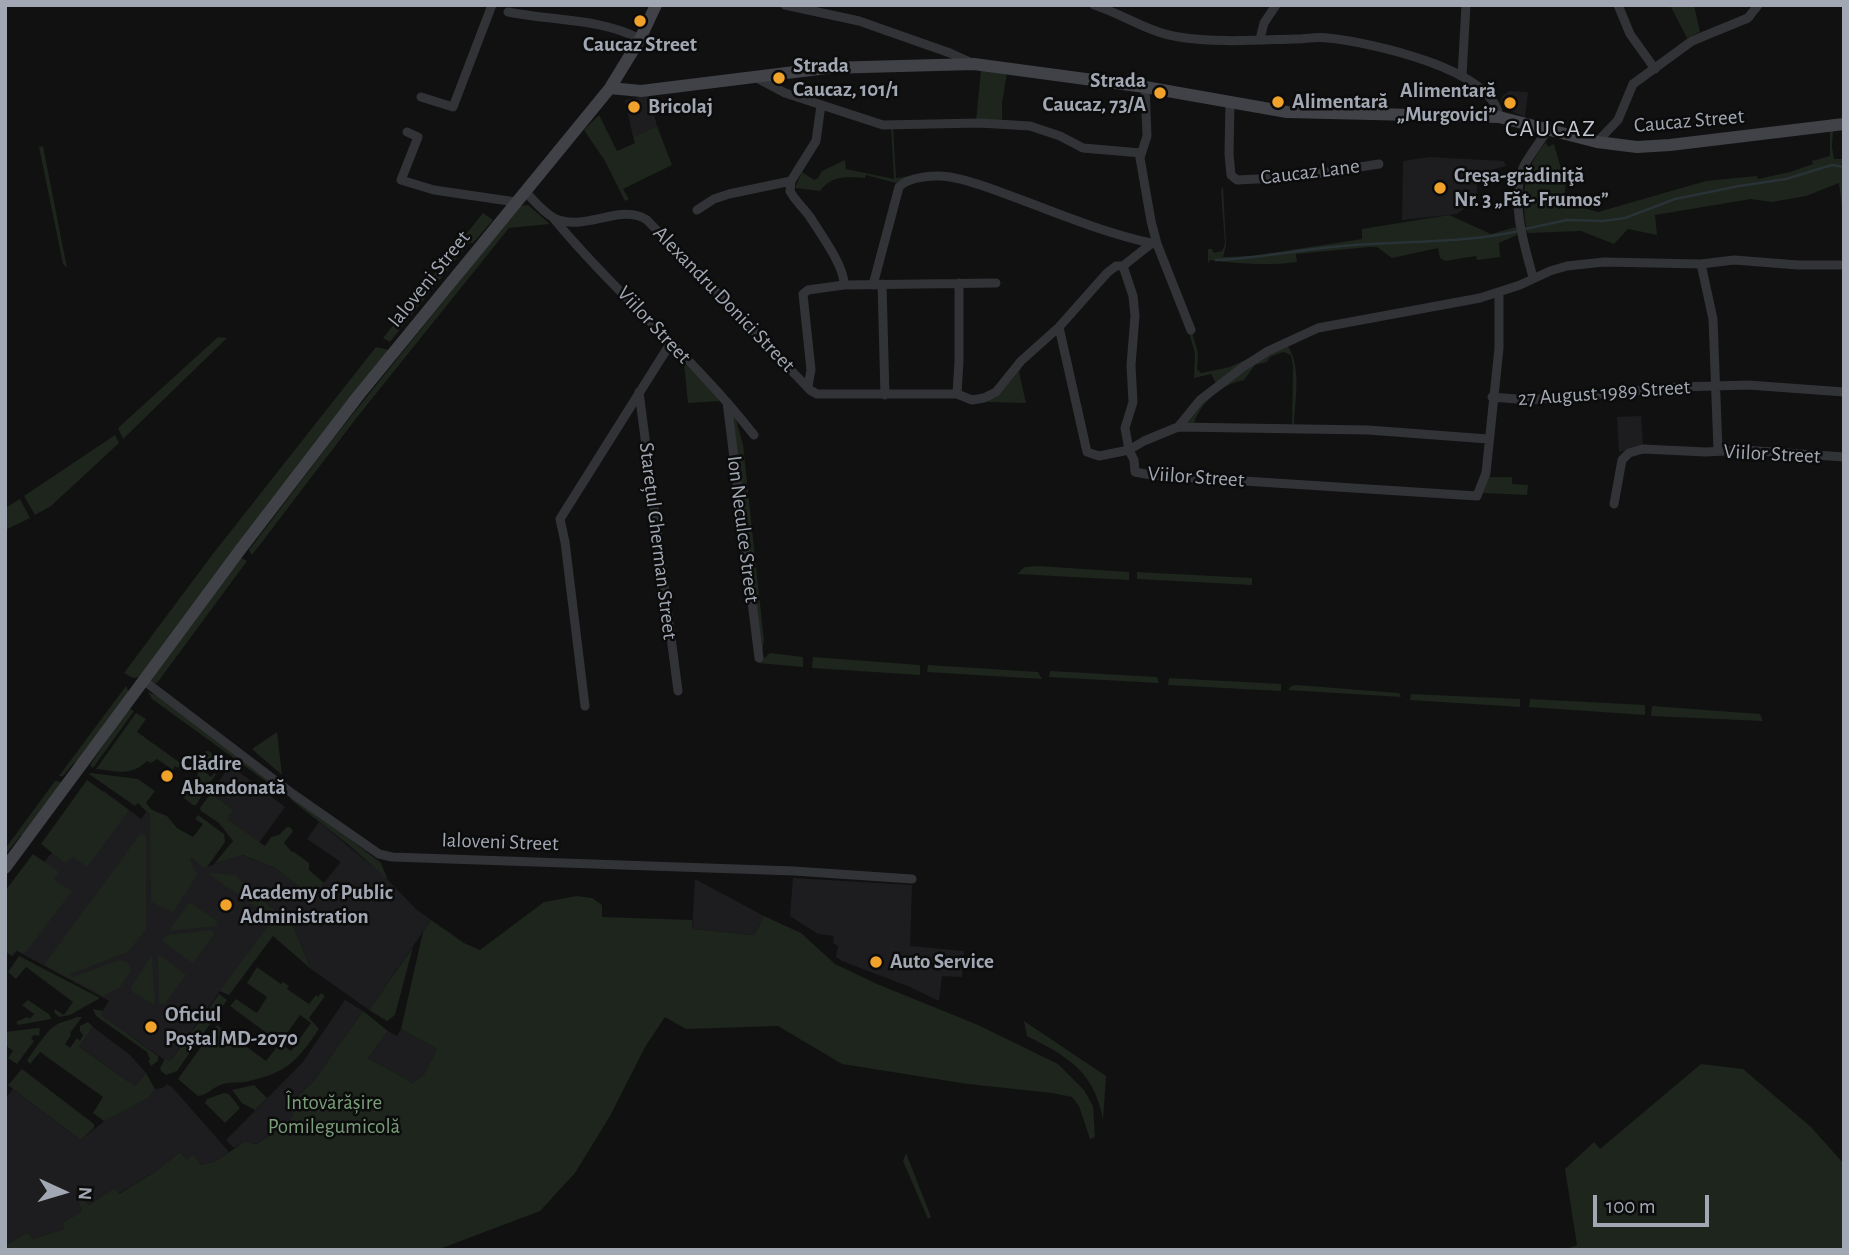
<!DOCTYPE html>
<meta charset="utf-8">
<style>
body{margin:0}
#map{position:relative;width:1849px;height:1255px;overflow:hidden;background:#111112;font-family:"Alegreya Sans",sans-serif}
canvas{display:block}
.frame{position:absolute;inset:0;border:7px solid #a2a8b3;pointer-events:none}
.north{position:absolute;left:28px;top:1157px;width:70px;height:70px;-webkit-text-stroke:5px #0c0c0d;paint-order:stroke;rotate:94deg;font-size:19px;font-weight:700;line-height:28px;text-align:center;color:#a2a8b3}
.north::after{content:'';display:block;margin:auto;width:24px;height:32px;background:#a2a8b3;clip-path:polygon(50% 0,100% 100%,50% 72%,0 100%)}
.scale{position:absolute;left:1593px;top:1195px;width:116px;height:32px;box-sizing:border-box;border:4px solid #a2a8b3;border-top:0;padding-left:9px;font-size:21px;line-height:24px;white-space:nowrap;color:#a2a8b3;-webkit-text-stroke:5px #0c0c0d;paint-order:stroke}
</style>
<div id="map">
<canvas width="1849" height="1255"></canvas>
<div class="frame"></div>
<div class="north">N</div>
<div class="scale">100 m</div>
</div>
<script>
const g = document.querySelector('canvas').getContext('2d');
g.lineJoin = 'round';
function fillPath(path, color) { g.fillStyle = color; g.fill(path, 'evenodd'); }
function strokePath(path, color, width, dash) { g.strokeStyle = color; g.lineWidth = width; g.lineCap = dash ? 'butt' : 'round'; g.setLineDash(dash || []); g.stroke(path); }
function drawText(font, color, halo, rows, align = 'center') {
  g.font = font + ' "Alegreya Sans",sans-serif'; g.lineWidth = 5; g.setLineDash([]); g.textBaseline = 'middle'; g.strokeStyle = halo; g.fillStyle = color; for (const [text, x, y, turn = 0] of rows) {
    g.save(); g.translate(x, y); g.rotate((+turn || 0) * Math.PI / 180); g.textAlign = isNaN(turn) ? turn : align; if (halo) g.strokeText(text, 0, 0); g.fillText(text, 0, 0); g.restore();
  }
}
fillPath(new Path2D(`
 M1509 91 1528 92 1525 117 1515 113 1501 102 1502 96Z
 M649 95 657 126 633 137 625 100Z
 M1429 157 1504 161 1506 166 1487 171 1477 177V199L1457 214 1402 220 1403 161Z
 M1641 416 1643 445 1619 452 1617 417Z
 M230 765 285 807 259 843 226 819 233 810 211 793Z
 M104 791 141 819 146 812 150 815 151 822 203 868 242 855 275 868 312 897 341 862 307 839 319 822 383 875 416 909 431 920 369 1010 311 969 292 924 285 919 229 995 220 991 169 1063 100 1015 109 1001 17 951 12 956 5 951 44 862Z
 M793 878 912 885 910 946 964 951 962 977 942 976 939 1001 910 987 842 961 836 957 838 946 833 943 834 936 818 934 790 916Z
 M695 879 764 916 754 935 692 929Z
 M345 1000 363 1011 313 1082 289 1103 294 1114 286 1124 257 1144 244 1142 234 1148 226 1140 302 1063Z
 M93 1027 130 1055 146 1073 135 1086 79 1047Z
 M401 1029 437 1049 424 1074 413 1083 368 1058 388 1031 397 1036Z
 M167 1084 172 1087 229 1152 216 1161 201 1165 198 1162 187 1160 180 1152 156 1171 118 1194 114 1188 89 1205 76 1197 82 1211 62 1223 64 1229 33 1239 27 1232 5 1246V1099L13 1089 81 1140 108 1118 147 1098 155 1089 163 1088Z`), '#1d1d1f');
fillPath(new Path2D(`
 M1670 5H1694L1700 32 1687 38Z
 M981 70 1007 73 1002 103V121H976Z
 M599 115 617 151 635 143 633 137 657 126 672 165 623 189 629 199 625 201 605 161 584 130Z
 M891 127H893L896 178 912 176 911 178 896 183 866 175 865 178C847 177 832 175 820 191L795 188 802 172 814 180 818 178 822 171 845 160 846 169 894 179Z
 M1830 129H1833L1832 147 1834 159H1844V208H1842L1839 183 1806 196 1772 202 1751 199 1655 215 1657 235 1628 229 1614 244 1581 231 1527 233C1521 197 1522 171 1546 142L1548 147 1554 144 1564 179H1566L1564 203 1598 212 1706 181 1757 176 1758 179 1790 172 1813 164 1812 161 1830 156Z
 M43 146 67 268 63 264 39 147Z
 M1223 186 1226 245 1223 257 1252 256 1362 239V229L1449 215 1491 234 1516 227 1517 235 1499 243 1500 257 1477 260 1476 256 1445 261 1440 258 1438 248 1392 258 1377 247H1369L1296 254 1297 262C1267 266 1240 264 1210 260L1208 263V249H1212L1214 253 1222 251 1225 244 1221 191Z
 M528 205 550 224 509 228 358 416 252 555 249 550 332 440 520 206Z
 M483 213 493 220 473 243H469L390 342 383 338Z
 M1192 332 1198 353 1197 369 1201 373 1230 367 1264 351 1216 383 1211 374 1194 378 1195 353 1189 333Z
 M218 337 227 338 123 439 118 428Z
 M1287 345C1302 365 1295 400 1294 424H1292L1293 367 1291 355 1283 352 1270 357 1267 362 1255 365 1244 380C1221 384 1199 404 1193 426L1186 425 1190 412 1243 369Z
 M376 347 389 350 140 677 133 678 124 673 212 555Z
 M684 363 721 398 722 401 688 403Z
 M1021 367 1019 372 1026 403 988 402 987 400 1010 382Z
 M731 410 735 416 743 445 764 641 762 652Z
 M115 435 119 443 51 506 35 515 24 496Z
 M1489 477H1512V484L1528 485 1527 495 1483 493Z
 M20 499 30 518 5 530V508Z
 M241 558 247 561 157 683 151 682 152 676Z
 M1038 566 1129 572V580L1017 574 1025 567Z
 M1137 572 1252 578V585L1137 579Z
 M770 653 803 657V667L758 663Z
 M813 657 920 665V675L812 668Z
 M928 665 1038 672 1042 679 927 672Z
 M1050 671 1157 677 1159 683 1049 677Z
 M1169 678 1281 684V691L1168 685Z
 M1296 685 1399 693 1401 697 1288 690 1291 686Z
 M126 686 129 692 78 761 73 764 63 776H59Z
 M148 692 163 698 289 792 279 791 152 699Z
 M1411 694 1520 699V707L1410 700Z
 M1530 699 1645 705V715L1529 707Z
 M1652 706 1760 714 1763 721 1651 716Z
 M129 708 134 711 93 768 90 765Z
 M136 713 146 719 137 732C154 744 165 752 182 764L178 768 175 766 173 770 157 759 151 763 147 761C130 777 117 771 96 769Z
 M277 732 282 775 252 749Z
 M206 751H209L223 764 222 768H220L213 761 205 772 211 777 214 773 216 774 196 805H193L184 798 197 776Z
 M91 773 138 779 155 791 146 803 152 810 167 816 177 828 193 837 203 824 195 819 198 815 224 834 225 842 207 867 203 868 192 858 190 860 197 875 173 912 151 902 150 815 138 803 135 806 89 774Z
 M87 780 129 810 87 867 73 857 65 863 41 844Z
 M55 781 63 782 23 836 21 835 5 855V849Z
 M211 793 233 810 227 819 265 846 271 837 279 835 287 827H290L293 831 284 843 292 852H294L309 863V870L324 883 312 897 275 868 243 855 214 864 233 841 219 823 201 811 200 808Z
 M293 798 300 801 381 863 388 880 350 846 290 799Z
 M141 833 146 835V929L128 952 70 974 73 977 119 960 128 962 131 971 120 987 103 996 44 965Z
 M33 854 59 872 54 880 72 891 29 948 23 954 17 950 12 956 5 951V891Z
 M211 873 235 875 248 887 247 889 292 924 311 969 273 936 229 995 220 991 273 919 209 874Z
 M577 896 592 898 602 905V917L692 920V929L754 935 764 916 801 933 835 964 877 984 978 1025 1058 1064 1084 1090 1093 1106 1095 1137 1090 1139 1079 1106 1072 1097 1052 1093 968 1084 842 1064 778 1026 686 1029 665 1017 645 1047 610 1116 575 1173 540 1211 437 1250H5V1246L27 1232 33 1239 64 1229 62 1223 82 1211 76 1197 78 1195 89 1205 114 1188 119 1194 156 1171 180 1152 187 1160 193 1155 201 1165 216 1161 244 1142 257 1144 286 1124 294 1114 289 1104 313 1082 363 1011 388 1031 368 1058 413 1083 424 1074 437 1049 401 1029 423 932 431 920 464 943 480 950 544 902Z
 M191 903 218 922 215 926 169 931 188 904Z
 M211 930 215 933 193 963 162 941 166 935Z
 M413 947 395 1015 387 1021 369 1010Z
 M158 954 186 975 164 1005 159 1003Z
 M152 955 155 1003 153 1004 134 993 131 987Z
 M19 956 100 998 70 1015 59 1017 54 1012 55 1009 64 1015 73 1002 26 967 16 979 8 972Z
 M257 967 281 984 283 982 289 986 287 989 309 1004 316 995 318 997 321 993 325 996 309 1018 319 1029C296 1063 286 1073 245 1082 238 1083 229 1082 223 1084 213 1087 208 1095 198 1096L178 1079 217 1025 266 1061 280 1043 230 1006 236 999 257 1013 267 997 247 983ZM300 1015 311 1023 291 1051 280 1043Z
 M219 994 227 1000 177 1071 166 1075 161 1071 160 1068 165 1059 168 1061 172 1059Z
 M28 1000 50 1015 51 1019 18 1025 16 1022 27 1017 30 1019 34 1014 22 1005Z
 M93 1009 103 1011 101 1015 158 1056V1061L151 1066 148 1061 150 1060 147 1052 96 1016Z
 M77 1017H82L70 1033 71 1035 65 1044 70 1048 77 1038 80 1041 83 1035 80 1031V1026L88 1022 93 1027 79 1047 135 1086 146 1073 155 1089 148 1098 104 1121 93 1113 103 1097 40 1052 30 1064 27 1060C35 1050 45 1032 56 1025 62 1021 69 1021 77 1017Z
 M1024 1021 1106 1076 1103 1120C1095 1072 1067 1056 1027 1036Z
 M38 1028 40 1029 39 1036 34 1035 31 1038 34 1041 17 1064 8 1058 13 1051 5 1045V1032Z
 M1701 1064 1743 1069 1811 1127 1844 1164V1250H1564L1577 1245 1565 1169 1594 1142 1600 1149Z
 M22 1069 94 1124V1128L81 1140 13 1089 8 1085Z
 M254 1085 267 1098 255 1110 242 1103 232 1090Z
 M224 1093 229 1094 240 1108 225 1123 205 1103 207 1099Z
 M906 1153 931 1217 928 1219 903 1161Z`), '#1d251d');
strokePath(new Path2D(`
 M1525 229 1567 220 1603 221 1625 218 1675 199 1739 186 1786 179 1832 165 1844 167
 M1216 260C1263 258 1308 248 1354 245 1409 241 1465 243 1519 231`), '#293237', 2.5);
strokePath(new Path2D(`
 M785 5 859 21 950 53 970 62
 M1094 5C1123 14 1149 33 1179 37 1215 43 1259 40 1296 39 1307 39 1318 36 1328 38 1369 42 1494 69 1499 117
 M1618 5 1630 34 1655 69
 M508 12C552 21 600 18 640 39
 M1260 39 1264 23 1276 5
 M1462 76 1466 5
 M755 77 785 93 883 125 979 123 1030 126 1060 136 1083 148 1141 153
 M1145 87 1147 136 1140 158 1151 221 1157 244 1191 330
 M421 97 453 107 492 5
 M1230 103 1229 154 1231 175 1237 180 1296 177 1379 164
 M407 132 418 137 401 180 434 190 516 202
 M1597 142 1618 120 1633 84 1692 41 1748 18 1758 5
 M525 191C533 200 543 212 554 218 585 233 621 202 647 220L810 390 817 394H957L972 400 984 398 996 392 1021 361 1059 327 1107 273 1116 266H1123L1152 243
 M697 210 714 199 729 194 791 181
 M554 219C616 294 693 357 754 435
 M1701 264 1713 319 1718 450
 M1533 277C1524 245 1510 199 1523 168 1529 155 1540 143 1547 130
 M882 284 885 395
 M844 285 996 283
 M873 285 899 187C909 176 936 175 950 177 975 181 999 192 1022 200 1066 217 1109 234 1155 244
 M1059 327 1087 452 1099 456 1129 450 1125 428 1133 402 1131 365 1135 316 1133 296 1123 266
 M808 386 811 370 803 294 808 290 844 285C845 267 820 233 810 217 804 208 795 201 790 191L791 181 816 141 821 105
 M639 392 678 691
 M957 394 959 361V283
 M1492 397 1529 400 1679 387 1748 385 1844 392
 M727 402 759 658
 M1178 427 1200 400 1243 367 1268 351 1318 328 1480 298 1520 285 1550 271 1567 266 1604 262 1701 264 1734 260 1798 265H1844
 M1488 439 1368 430 1178 427 1144 441 1129 450 1134 460 1135 472 1151 475 1477 496 1486 473 1499 348V293
 M1614 504 1622 460 1629 453 1643 449 1706 452 1744 450 1844 457
 M143 680 293 794 379 854 392 857 794 871 912 879
 M585 706 565 542 560 519 670 344`), '#323337', 9);
strokePath(new Path2D(`
 M610 88 641 91 827 68 974 64 1145 87 1287 112 1499 117 1597 142 1637 147 1670 145 1844 124
 M5 868 240 550 358 396 610 88 640 39 656 5`), '#404247', 12);
for (const [x, y, r, color] of [
 [640,21,7,"#f0a22a"],
 [779,78,7,"#f0a22a"],
 [1160,93,7,"#f0a22a"],
 [1278,102,7,"#f0a22a"],
 [1510,103,7,"#f0a22a"],
 [634,107,7,"#f0a22a"],
 [1440,188,7,"#f0a22a"],
 [167,776,7,"#f0a22a"],
 [226,905,7,"#f0a22a"],
 [876,962,7,"#f0a22a"],
 [151,1027,7,"#f0a22a"]
]) { const dot = new Path2D(); dot.arc(x, y, r, 0, 2 * Math.PI); g.fillStyle = color; g.fill(dot); strokePath(dot, '#0c0c0d', 2.5); }
drawText('bold 21px', '#a2a8b3', '#0c0c0d', [
 ["Caucaz Street",640,45,"center"],
 ["Strada",793,66],
 ["Caucaz, 101/1",793,90],
 ["Strada",1146,81,"right"],
 ["Caucaz, 73/A",1146,105,"right"],
 ["Alimentară",1496,91,"right"],
 ["„Murgovici”",1496,115,"right"],
 ["Alimentară",1292,102],
 ["Bricolaj",648,107],
 ["Creşa-grădiniţă",1454,176],
 ["Nr. 3 „Făt- Frumos”",1454,200],
 ["Clădire",181,764],
 ["Abandonată",181,788],
 ["Academy of Public",240,893],
 ["Administration",240,917],
 ["Auto Service",890,962],
 ["Oficiul",165,1015],
 ["Poștal MD-2070",165,1039]
], 'left');
drawText('21px', '#a2a8b3', '#0c0c0d', [
 ["Caucaz Street",1689,121,-5],
 ["Caucaz Lane",1310,172,-7],
 ["Ialoveni Street",429,279,-51],
 ["Alexandru Donici Street",724,299,46],
 ["Viilor Street",654,325,47],
 ["27 August 1989 Street",1604,393,-4],
 ["Viilor Street",1772,454,3],
 ["Viilor Street",1196,477,4],
 ["Ion Neculce Street",743,529,83],
 ["Starețul Gherman Street",658,541,83],
 ["Ialoveni Street",500,842,2]
]);
drawText('21px', '#799e79', '#0c0c0d', [
 ["Întovărășire",334,1103],
 ["Pomilegumicolă",334,1127]
]);
g.letterSpacing = '2px';
drawText('24px', '#c3c7cf', '#0c0c0d', [
 ["CAUCAZ",1551,129]
]);
g.letterSpacing = '0px';
</script>
